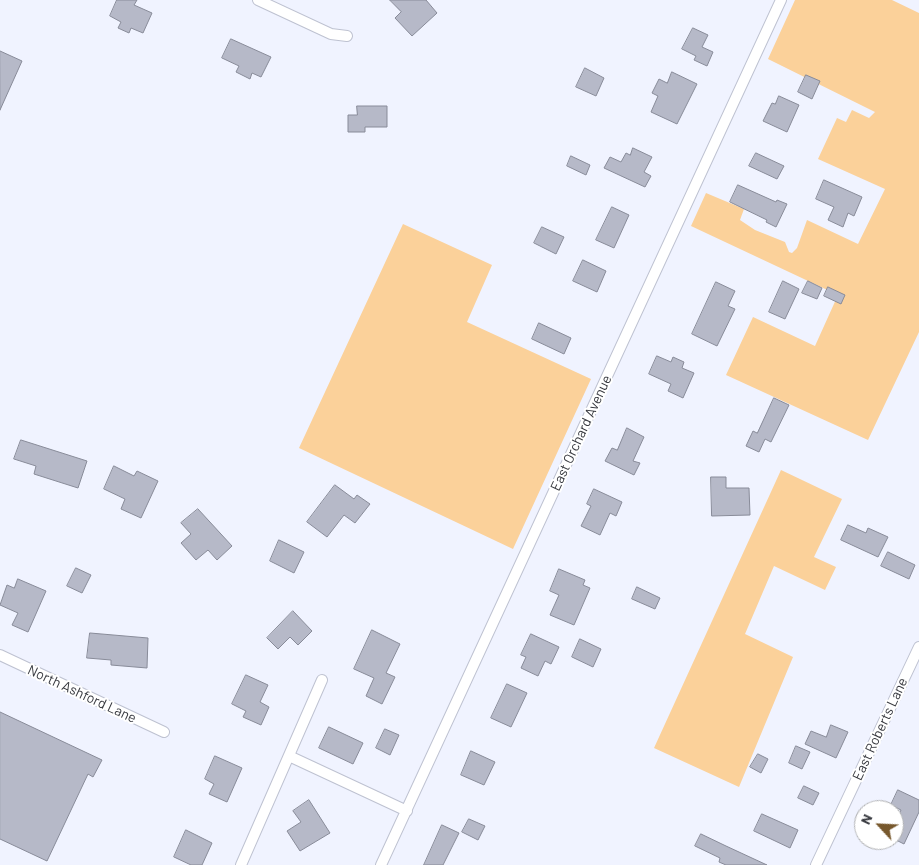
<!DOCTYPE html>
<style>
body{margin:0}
#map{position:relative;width:919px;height:865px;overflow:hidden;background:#f0f3ff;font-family:Barlow,sans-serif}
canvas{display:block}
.north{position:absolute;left:854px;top:800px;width:50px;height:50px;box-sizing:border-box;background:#fff;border:1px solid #afb0b2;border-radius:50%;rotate:295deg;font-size:14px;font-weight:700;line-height:20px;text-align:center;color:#37393f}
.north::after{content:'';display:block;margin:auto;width:18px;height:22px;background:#77582d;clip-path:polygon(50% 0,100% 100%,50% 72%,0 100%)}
</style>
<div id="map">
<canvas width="919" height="865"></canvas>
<div class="north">N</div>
</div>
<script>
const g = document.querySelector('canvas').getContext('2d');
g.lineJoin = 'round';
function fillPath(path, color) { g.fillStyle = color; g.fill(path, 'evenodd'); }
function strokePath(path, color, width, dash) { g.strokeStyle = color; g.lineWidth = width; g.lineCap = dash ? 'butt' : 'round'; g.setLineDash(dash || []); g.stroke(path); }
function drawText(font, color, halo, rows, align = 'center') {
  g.font = font + ' Barlow,sans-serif'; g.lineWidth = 4; g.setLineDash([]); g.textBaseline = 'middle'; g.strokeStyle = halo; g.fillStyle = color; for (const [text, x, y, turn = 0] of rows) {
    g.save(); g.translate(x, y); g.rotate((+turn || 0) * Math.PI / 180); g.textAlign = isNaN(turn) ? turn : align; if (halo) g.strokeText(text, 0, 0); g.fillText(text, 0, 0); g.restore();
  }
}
fillPath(new Path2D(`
 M795 0H892L919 13V332L868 440 726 375 753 317 815 346 838 295 691 226 706 193 744 209 740 220 755 230 785 242 789 252 792 253 797 248 807 220 858 244 885 189 818 159 837 118 846 122 852 110 869 118 875 112 768 59Z
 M403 224 492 265 467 322 591 379 513 549 299 448Z
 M781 470 842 499 814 557 836 567 825 590 774 566 745 634 793 657 739 787 654 748Z`), '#fbd19a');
const building = new Path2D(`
 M117 0H137L134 5 152 13 143 33 131 28 129 33 118 28 121 22 110 16Z
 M390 0H426L437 13 412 36 395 18 401 12Z
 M693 28 708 35 702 47 713 52 707 66 694 60 696 56 682 49Z
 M231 39 271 57 261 77 252 73 250 79 236 72 239 66 222 58Z
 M0 51 22 61 0 110Z
 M585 68 604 78 596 96 576 87Z
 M672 72 697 84 677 124 651 112 658 96 652 93 659 79 667 83Z
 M806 75 820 81 812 99 798 92Z
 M779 96 799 105 787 132 763 121 772 103 775 104Z
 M357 106H387V127H365V132H348V115H357Z
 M633 148 652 157 644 172 651 176 645 187 604 168 610 157 621 162 626 153 630 155Z
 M756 153 784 166 777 179 749 166Z
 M571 156 590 165 586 175 567 166Z
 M824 180 862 197 854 216 848 213 843 227 828 220 834 207 816 199Z
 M738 185 776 202 777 200 787 204 776 227 766 222 767 220 730 202Z
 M612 207 629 215 614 248 596 240Z
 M542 227 564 237 556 254 534 243Z
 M583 260 606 271 597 292 573 281Z
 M783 281 799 289 785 319 769 312Z
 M808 281 822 288 817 299 802 293Z
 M716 282 735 291 728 306 735 309 717 346 692 334Z
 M828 287 845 295 841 304 824 296Z
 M539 323 571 338 564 354 532 339Z
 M657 356 671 362 673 357 684 362 682 368 694 373 683 398 668 391 671 384 649 374Z
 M774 398 789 405 771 442 765 439 759 452 746 446 753 431 757 433Z
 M627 428 644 437 633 461 640 463 634 475 605 461 612 448 617 450Z
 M21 440 87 461 78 488 34 474 36 466 14 459Z
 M114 466 134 476 137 471 158 481 141 518 121 509 125 499 104 489Z
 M711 477H726V488H749L750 515 712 516Z
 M335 485 354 499 357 495 370 504 355 523 344 515 327 537 307 522Z
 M594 489 622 502 616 516 610 513 600 535 581 526 591 506 587 504Z
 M198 509 232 546 217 560 208 550 196 560 181 543 191 534 181 523Z
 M848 525 866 533 868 528 888 537 878 557 841 540Z
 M279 540 304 552 294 573 270 561Z
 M888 552 915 565 909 579 881 566Z
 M76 568 91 575 82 593 67 586Z
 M559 569 585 580 583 585 590 588 574 625 550 615 559 595 550 591Z
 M18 579 46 591 28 632 12 625 18 613 0 605 7 585 14 588Z
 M637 587 660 598 655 609 632 599Z
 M293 611 312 631 298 645 290 637 278 649 267 638Z
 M372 630 400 644 386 673 395 677 382 704 366 696 374 678 354 669Z
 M90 633 148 638 147 668 111 665V660L87 658Z
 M531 634 559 647 551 664 545 661 538 676 521 668 526 657 521 655Z
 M580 639 601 649 593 667 572 657Z
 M246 675 268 685 260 702 269 707 261 725 243 717 246 711 232 704Z
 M507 684 527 693 511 727 491 718Z
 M0 712 102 760 93 777 88 774 47 861 0 839Z
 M831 725 848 732 836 758 805 744 811 731 826 737Z
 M329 727 363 743 353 764 319 748Z
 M385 729 399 735 390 755 376 748Z
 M796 746 810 752 802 769 789 763Z
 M471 751 495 762 484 785 461 775Z
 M758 754 768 759 761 773 750 767Z
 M215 756 242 768 227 802 209 794 214 784 205 779Z
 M804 786 819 793 813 805 798 798Z
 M898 790 919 800V812L904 844 894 839V826L901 810 891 805Z
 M309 800 330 833 300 851 287 831 301 822 293 811Z
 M762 814 798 830 790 848 754 831Z
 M469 819 485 826 478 840 462 832Z
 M442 825 459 833 443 865H424Z
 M186 830 212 843 202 865H191L174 857Z
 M701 834 726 846 767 865H726L719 862 720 858 695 846Z`);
fillPath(building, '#b6b9c8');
strokePath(building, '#888b99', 1);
const minor = new Path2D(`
 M258 0 331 34 347 36
 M0 655 164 732
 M289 756 407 811
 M241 865 322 680
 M381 865 781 0
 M816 865 919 647`);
strokePath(minor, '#bec2d1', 12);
strokePath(minor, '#fff', 10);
drawText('14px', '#37393f', '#fff', [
 ["East Orchard Avenue",581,433,-65],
 ["North Ashford Lane",82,694,25],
 ["East Roberts Lane",880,729,-65]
]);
</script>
